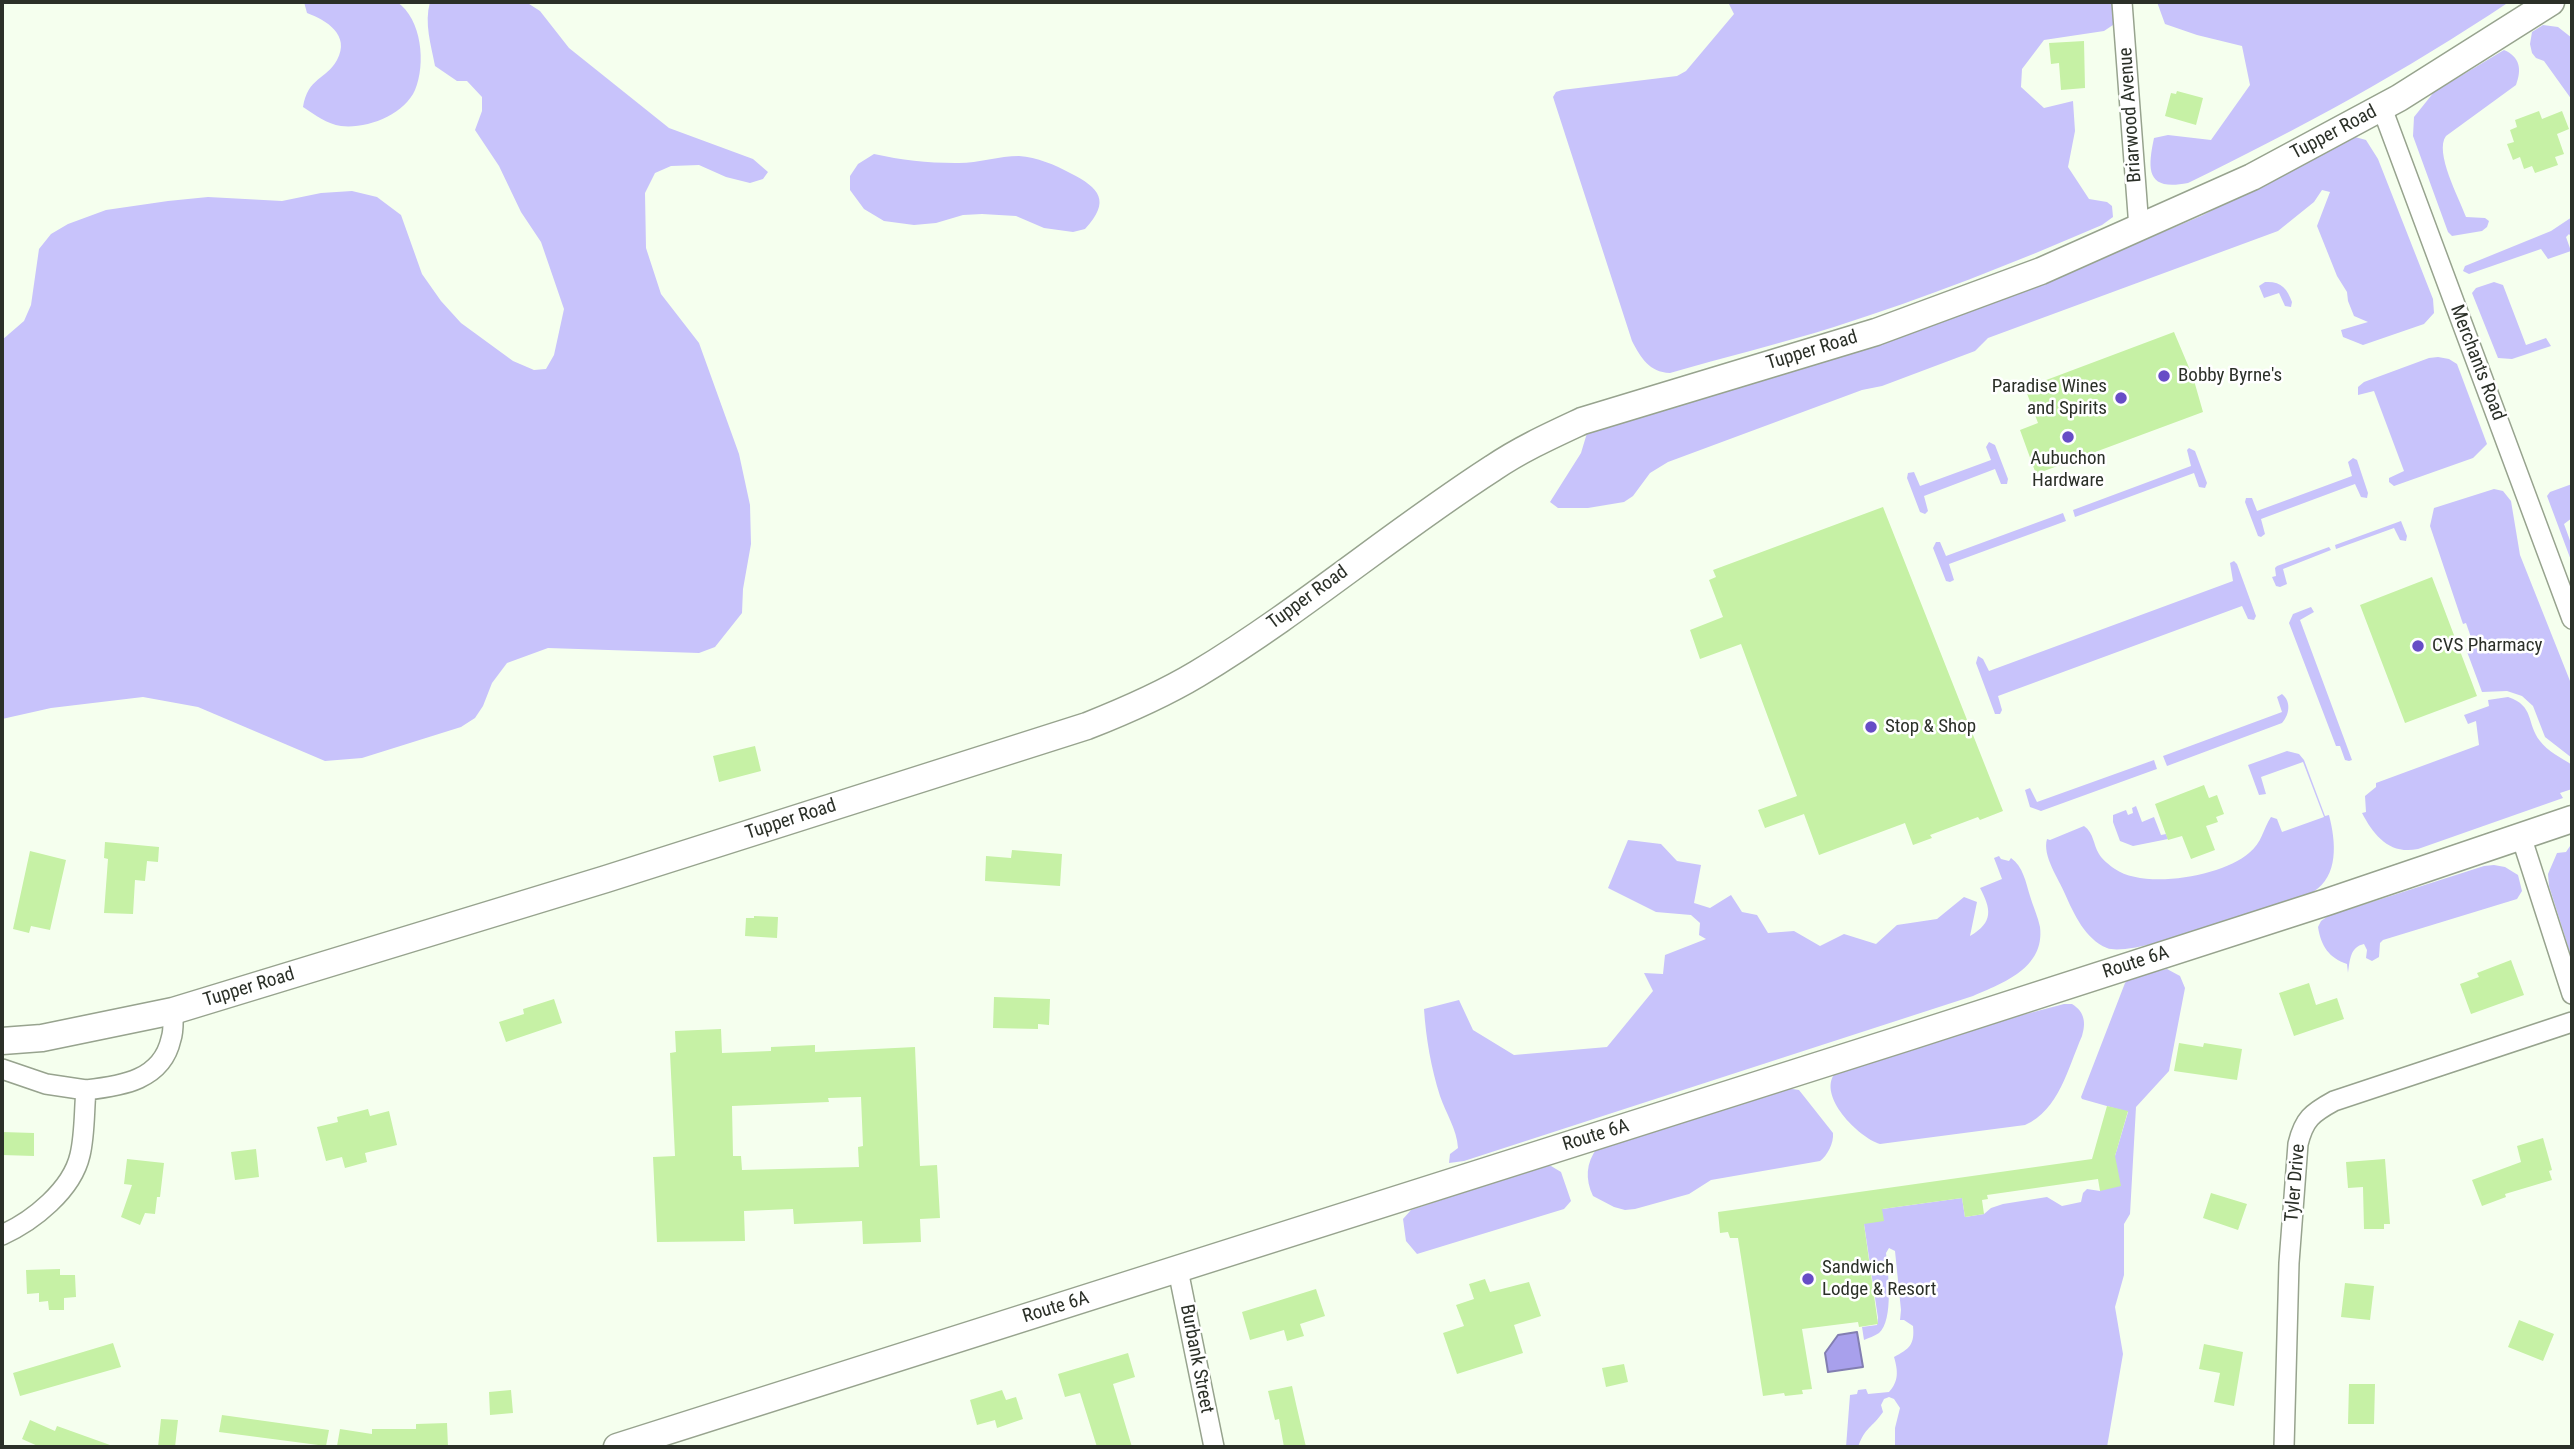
<!DOCTYPE html>
<style>
body{margin:0}
#map{position:relative;width:2574px;height:1449px;overflow:hidden;background:#f5ffee;font-family:"Roboto Condensed",sans-serif}
canvas{display:block}
.frame{position:absolute;inset:0;border:4px solid #2b3028;pointer-events:none}
</style>
<div id="map">
<canvas width="2574" height="1449"></canvas>
<div class="frame"></div>
</div>
<script>
const g = document.querySelector('canvas').getContext('2d');
g.lineJoin = 'round';
function fillPath(path, color) { g.fillStyle = color; g.fill(path, 'evenodd'); }
function strokePath(path, color, width, dash) { g.strokeStyle = color; g.lineWidth = width; g.lineCap = dash ? 'butt' : 'round'; g.setLineDash(dash || []); g.stroke(path); }
function drawText(font, color, halo, rows, align = 'center') {
  g.font = font + ' "Roboto Condensed",sans-serif'; g.lineWidth = 5; g.setLineDash([]); g.textBaseline = 'middle'; g.strokeStyle = halo; g.fillStyle = color; for (const [text, x, y, turn = 0] of rows) {
    g.save(); g.translate(x, y); g.rotate((+turn || 0) * Math.PI / 180); g.textAlign = isNaN(turn) ? turn : align; if (halo) g.strokeText(text, 0, 0); g.fillText(text, 0, 0); g.restore();
  }
}
fillPath(new Path2D(`
 M304 2H397C422 19 426 64 415 90 404 115 367 129 341 126 327 124 315 115 303 107 308 77 326 80 337 60 351 35 326 20 307 13Z
 M430 2H526L540 11 569 48 669 128 753 159 768 172 763 179 750 183 726 177 699 165 671 166 655 173 645 193 646 248 661 294 699 343 739 454 750 505 751 544 743 589 742 613 715 647 699 653 548 648 507 663 492 683 483 706 475 718 461 727 362 758 325 761 198 707 143 697 51 708 2 719V340L24 321 31 305 39 249 51 234 68 224 106 210 168 201 208 197 282 201 321 193 352 191 377 197 401 215 422 274 441 301 461 323 513 361 534 370 546 369 554 355 564 309 541 242 521 212 499 166 475 130 482 111V97L467 81H457L435 66C431 45 424 23 430 2Z
 M1728 2H2115L2116 23 2104 31 2044 40 2022 69 2021 87 2044 108 2073 101 2075 131 2068 167 2089 199 2107 202 2112 206 2113 217 2102 225C2014 263 1925 298 1834 327 1780 344 1724 357 1670 373 1649 372 1641 358 1632 341L1553 97 1556 92 1562 90 1677 76 1686 71 1734 14Z
 M2157 2H2509C2404 72 2301 128 2188 183 2147 191 2147 171 2154 138L2168 135 2211 140 2250 85 2242 46 2197 35 2165 24Z
 M2543 25 2558 27 2572 38V65L2570 67 2572 70V100L2544 61 2536 58 2532 53 2530 44 2532 32Z
 M2504 50C2520 57 2522 69 2516 85L2446 136C2434 152 2459 198 2466 217L2485 218 2489 221 2487 227 2482 231 2452 236 2448 232 2413 136 2414 117 2434 92Z
 M2355 137 2366 140 2378 159 2433 299 2434 313 2424 324 2363 345 2343 337 2341 330 2368 322 2354 316 2348 301 2347 292 2337 276 2317 226 2330 192 2322 190 2314 202 2278 231 1988 338 1975 351 1882 386 1862 390 1668 462 1650 473 1633 496 1624 502 1588 508H1558L1550 502 1581 453 1587 433 1871 346 2070 271 2201 216Z
 M874 154C901 160 927 163 955 163 976 164 998 156 1019 156 1037 157 1055 165 1070 173 1100 188 1111 201 1085 229L1073 232 1044 228 1016 216 982 214 963 215 936 223 914 225 884 221 864 209 850 190V176L858 164Z
 M2572 217V238L2569 234 2566 237 2571 251 2548 259 2541 249 2469 274 2463 271 2465 266 2551 231Z
 M2265 282C2281 281 2287 288 2292 302L2291 307 2285 306 2279 293 2264 298 2259 286Z
 M2494 282 2503 285 2526 345 2546 338 2551 346 2512 359 2498 358 2472 293 2476 288Z
 M2438 357 2449 359 2457 364 2487 444 2473 458 2394 486 2389 482V478L2404 471 2374 391 2358 395V387L2364 382 2429 358Z
 M1989 442 1995 445 2008 479 2007 484H2001L1995 469 1924 496 1928 511 1925 514 1920 512 1907 478 1908 473 1914 472 1920 486 1991 460 1986 447Z
 M2189 448 2195 451 2207 483 2205 488 2199 487 2194 473 2075 517 2073 510 2191 466 2187 450Z
 M2353 458 2357 460 2368 493 2367 498 2361 497 2355 484 2261 519 2265 534 2261 537 2258 536 2245 502 2246 498H2252L2257 511 2352 476 2348 462Z
 M2572 484V518L2564 524 2572 546V563L2547 496 2550 492Z
 M2494 489 2503 491 2511 501 2520 555 2572 686V758L2545 737 2533 706 2522 696 2507 691 2482 692 2466 649 2474 646 2466 623 2463 624 2430 526 2434 508Z
 M2063 513 2066 521 1949 564 1954 580 1950 582 1946 581 1933 548 1936 542H1940L1946 556Z
 M2401 521 2407 536 2406 541 2400 540 2394 528 2336 549 2335 545Z
 M2329 547 2331 550 2283 569 2287 584 2280 587 2276 586 2272 577 2276 576 2275 568 2277 566Z
 M2234 561 2237 564 2256 616 2254 620 2248 619 2242 606 1998 696 2002 710 2000 714H1995L1976 663 1978 656 1983 659 1989 671 2233 581 2230 563Z
 M2311 607 2314 612 2300 620 2352 760 2349 761 2345 760 2340 746H2336L2289 623 2293 614Z
 M2282 694C2291 701 2290 714 2282 723L2167 766 2163 756 2282 712 2277 697Z
 M2508 697C2535 706 2526 723 2540 741 2547 751 2562 758 2572 765V789L2560 793 2563 798 2418 849C2390 855 2374 836 2362 813L2366 812 2365 796 2376 787V783L2479 745 2476 721 2468 724 2464 715 2489 706 2488 700Z
 M2287 751 2299 754 2304 760 2325 816 2329 815C2336 842 2339 876 2313 892 2279 904 2133 959 2107 948 2085 939 2074 914 2065 894 2059 879 2042 856 2047 839L2050 840 2084 826C2094 833 2093 844 2099 854 2102 859 2109 865 2115 869 2145 890 2223 876 2249 853 2262 843 2263 829 2271 817L2277 819 2282 832 2324 817 2303 762 2261 777 2266 794 2259 795 2248 765Z
 M2154 760 2157 769 2154 770 2041 811 2030 807 2025 790 2030 788 2037 802Z
 M2136 806 2142 822 2154 817 2161 835 2166 834 2168 839 2133 846 2120 841 2113 822V815L2126 810 2128 815 2133 813 2132 808Z
 M1628 840 1661 844 1677 861 1701 865 1694 903 1710 908 1731 895 1742 912 1757 915 1768 933 1794 931 1820 946 1844 934 1876 944 1897 925 1937 919 1964 897 1977 902 1970 936C1994 922 1991 909 1980 888L2002 879 1994 858 1999 856 2001 859 2009 861 2011 858C2023 866 2026 883 2030 896 2033 906 2038 917 2040 927 2045 968 2003 983 1973 996L1464 1161 1449 1163 1450 1154 1458 1148C1457 1129 1446 1114 1440 1096 1431 1067 1426 1039 1424 1009L1459 1000 1473 1030 1514 1055 1607 1047 1653 991 1644 973 1663 974 1665 955 1706 939 1699 935 1700 923 1691 915 1656 912 1608 888Z
 M2572 843V959L2549 886 2548 874 2557 853 2566 852Z
 M2494 865 2505 867 2518 875 2522 891 2517 899 2383 940 2380 943 2379 957 2372 961 2366 958 2367 950 2364 944C2350 947 2350 960 2348 973L2347 964C2329 958 2321 946 2318 927L2321 921 2328 916 2484 866Z
 M2167 969 2180 976 2185 988 2169 1071 2136 1107 2130 1214 2124 1224V1275L2115 1307 2123 1354 2107 1447H1895V1428L1900 1408 1894 1399 1889 1397 1884 1399 1881 1405 1883 1412C1872 1428 1865 1427 1858 1447H1846L1850 1395 1857 1394 1858 1390 1866 1389 1868 1394 1889 1392C1899 1381 1898 1371 1894 1357 1909 1349 1915 1345 1913 1326L1904 1320H1900L1901 1310 1895 1251 1889 1248 1886 1253C1888 1270 1894 1321 1879 1333 1875 1336 1868 1338 1864 1340L1862 1327 1877 1325 1878 1318 1864 1224 1882 1209 1962 1198 1965 1217 1984 1214 1991 1208 2003 1204 2047 1197 2062 1206 2081 1202 2083 1193 2087 1189 2100 1191 2109 1176 2128 1112 2082 1099 2081 1097 2125 983 2129 978Z
 M2064 1004H2072C2085 1012 2086 1023 2082 1036 2068 1068 2059 1110 2025 1125L1880 1144C1858 1137 1817 1096 1835 1073L1973 1028Z
 M1786 1088 1799 1090 1833 1133C1834 1143 1827 1156 1820 1161L1711 1180 1689 1194 1635 1209 1625 1210 1614 1207 1593 1196C1585 1179 1586 1163 1597 1148Z
 M1543 1166H1551L1561 1172 1571 1201 1564 1209 1417 1254 1406 1241 1403 1219 1411 1210Z`), '#c8c3fb');
const water = new Path2D(`
 M1857 1332 1863 1367 1828 1372 1825 1353 1838 1335Z`);
fillPath(water, '#a8a0ec');
strokePath(water, '#827eb1', 2);
fillPath(new Path2D(`
 M2084 41 2085 88 2061 90 2059 63 2051 64 2049 43Z
 M2177 91 2203 98 2196 125 2165 116 2171 93 2176 94Z
 M2539 111 2542 119 2562 111 2569 129 2557 134 2564 154 2555 157 2558 165 2535 173 2532 166 2524 169 2520 157 2513 160 2507 144 2514 142 2510 130 2517 127 2515 120Z
 M2174 332 2193 377 2203 412 2036 474 2020 430 2038 423 2025 388Z
 M1883 507 2003 811 1980 820 1978 817 1930 835 1932 838 1913 845 1905 823 1819 855 1804 814 1765 828 1758 810 1797 796 1741 644 1700 659 1690 630 1723 617 1709 580 1716 577 1713 570Z
 M2432 577 2477 696 2405 723 2360 605Z
 M755 746 761 771 719 782 713 756Z
 M2204 785 2209 798 2217 795 2224 814 2216 817 2218 822 2206 826 2215 850 2191 859 2182 836 2168 840 2155 804Z
 M105 842 159 847 158 862 147 861 145 881 135 880 133 914 104 913 108 859 104 858Z
 M1012 850 1062 854 1060 886 985 881 986 856 1011 858Z
 M30 851 66 860 50 930 31 926 29 933 13 929Z
 M754 916 778 917 777 938 745 936 746 918H754Z
 M2511 960 2524 995 2471 1014 2460 984 2479 977 2477 973Z
 M2309 983 2316 1005 2337 998 2344 1019 2294 1036 2279 993Z
 M994 997 1050 999 1049 1025 1038 1024V1029L993 1028Z
 M554 999 562 1023 506 1042 499 1022 524 1014 523 1009Z
 M721 1029 722 1053 771 1051V1047L815 1045V1052L915 1047 920 1166 937 1165 940 1218 920 1219 921 1242 863 1244 862 1221 794 1224 793 1209 744 1211 745 1241 657 1242 653 1157 675 1156 670 1053 676 1052 675 1031ZM861 1097 863 1146 858 1147 859 1167 742 1170 741 1156H733L732 1106 829 1102 828 1098Z
 M2179 1043 2203 1047 2204 1043 2242 1049 2237 1080 2174 1071Z
 M2107 1106 2128 1111 2115 1156 2121 1186 2100 1191 2098 1179 1987 1195 1988 1199 1982 1200 1984 1214 1965 1217 1962 1198 1882 1209 1884 1221 1864 1224 1878 1324 1859 1327 1858 1322 1802 1329 1812 1389 1802 1390 1803 1394 1785 1396 1784 1393 1763 1396 1738 1238H1730L1728 1232 1720 1233 1718 1212 2092 1159Z
 M368 1109 370 1116 389 1111 397 1145 365 1153 367 1162 345 1168 342 1157 326 1161 317 1127 338 1122 337 1117Z
 M2 1132 34 1133V1156L2 1155Z
 M2543 1138 2552 1170 2549 1171 2552 1180 2505 1194 2506 1197 2482 1206 2472 1180 2521 1162 2517 1146Z
 M256 1149 259 1177 235 1180 231 1152Z
 M127 1159 164 1163 160 1197H157L155 1214 145 1213 140 1225 121 1217 132 1185 124 1184Z
 M2385 1159 2390 1224H2384V1229H2364L2363 1187 2348 1188 2346 1162Z
 M2211 1193 2247 1204 2238 1230 2203 1218Z
 M60 1269V1275H75L76 1297 64 1298V1310H49L48 1301 39 1302V1293L27 1294 26 1270Z
 M1485 1279 1490 1292 1529 1282 1541 1316 1514 1325 1523 1353 1457 1374 1443 1333 1464 1326 1456 1305 1474 1299 1469 1284Z
 M2345 1283 2374 1286 2370 1320 2341 1317Z
 M1316 1289 1325 1316 1300 1324 1304 1336 1287 1341 1284 1330 1250 1340 1242 1312Z
 M2519 1320 2554 1334 2543 1361 2508 1347Z
 M113 1343 121 1367 20 1396 13 1373Z
 M2204 1344 2243 1352 2234 1406 2214 1402 2220 1373 2199 1369Z
 M1128 1353 1135 1377 1113 1384 1132 1447H1097L1080 1393 1065 1397 1058 1374Z
 M1624 1364 1628 1382 1606 1387 1602 1368Z
 M2349 1384H2375L2374 1424H2348Z
 M1292 1386 1296 1404 1306 1447H1284L1279 1419 1275 1420 1268 1391Z
 M511 1390 513 1413 490 1415 489 1392Z
 M1002 1390 1006 1400 1016 1397 1023 1419 997 1428 995 1420 977 1425 970 1400Z
 M222 1415 329 1430 326 1446 219 1432Z
 M161 1419 178 1420 175 1447H158Z
 M30 1420 55 1431 57 1426 110 1445V1447H40L22 1439Z
 M447 1423 448 1447 337 1446 340 1429 372 1434V1429H416V1424Z`), '#c6f1a5');
const street = new Path2D(`
 M2122 2 2139 228
 M2382 108 2572 619
 M2521 836 2572 994
 M2 1069 46 1084 86 1090
 M2 1235C33 1221 72 1190 80 1155 85 1134 84 1111 86 1090 122 1086 162 1080 171 1039 174 1030 173 1020 173 1011
 M1178 1270 1214 1447
 M2284 1447 2289 1263 2298 1144C2304 1119 2312 1113 2334 1101L2572 1022`);
const secondary = new Path2D(`
 M2 1041 42 1038 173 1011 606 879 1087 726C1125 711 1162 695 1197 674 1300 612 1392 533 1493 468 1521 449 1552 435 1582 421L1876 332 2041 271 2252 177 2399 98 2551 2
 M617 1447 1905 1038 2327 902 2572 819`);
strokePath(street, '#97a38e', 22);
strokePath(secondary, '#97a38e', 29);
strokePath(street, '#fff', 19);
strokePath(secondary, '#fff', 26);
for (const [x, y, r, color] of [
 [2164,376,7,"#674dc6"],
 [2121,398,7,"#674dc6"],
 [2068,437,7,"#674dc6"],
 [2418,646,7,"#674dc6"],
 [1871,727,7,"#674dc6"],
 [1808,1279,7,"#674dc6"]
]) { const dot = new Path2D(); dot.arc(x, y, r, 0, 2 * Math.PI); g.fillStyle = color; g.fill(dot); strokePath(dot, '#fff', 2.5); }
drawText('19px', '#2b3028', '#fff', [
 ["Briarwood Avenue",2131,115,-94],
 ["Tupper Road",2334,133,-28],
 ["Tupper Road",1812,351,-17],
 ["Merchants Road",2477,363,69],
 ["Tupper Road",1308,598,-36],
 ["Tupper Road",791,820,-18],
 ["Route 6A",2136,963,-18],
 ["Tupper Road",249,988,-17],
 ["Route 6A",1596,1136,-17],
 ["Tyler Drive",2296,1183,-85],
 ["Route 6A",1056,1308,-17],
 ["Burbank Street",1196,1359,79]
]);
drawText('19px', '#2b3028', '#fff', [
 ["Bobby Byrne's",2178,376],
 ["Paradise Wines",2107,387,"right"],
 ["and Spirits",2107,409,"right"],
 ["Aubuchon",2068,459,"center"],
 ["Hardware",2068,481,"center"],
 ["CVS Pharmacy",2432,646],
 ["Stop & Shop",1885,727],
 ["Sandwich",1822,1268],
 ["Lodge & Resort",1822,1290]
], 'left');
</script>
